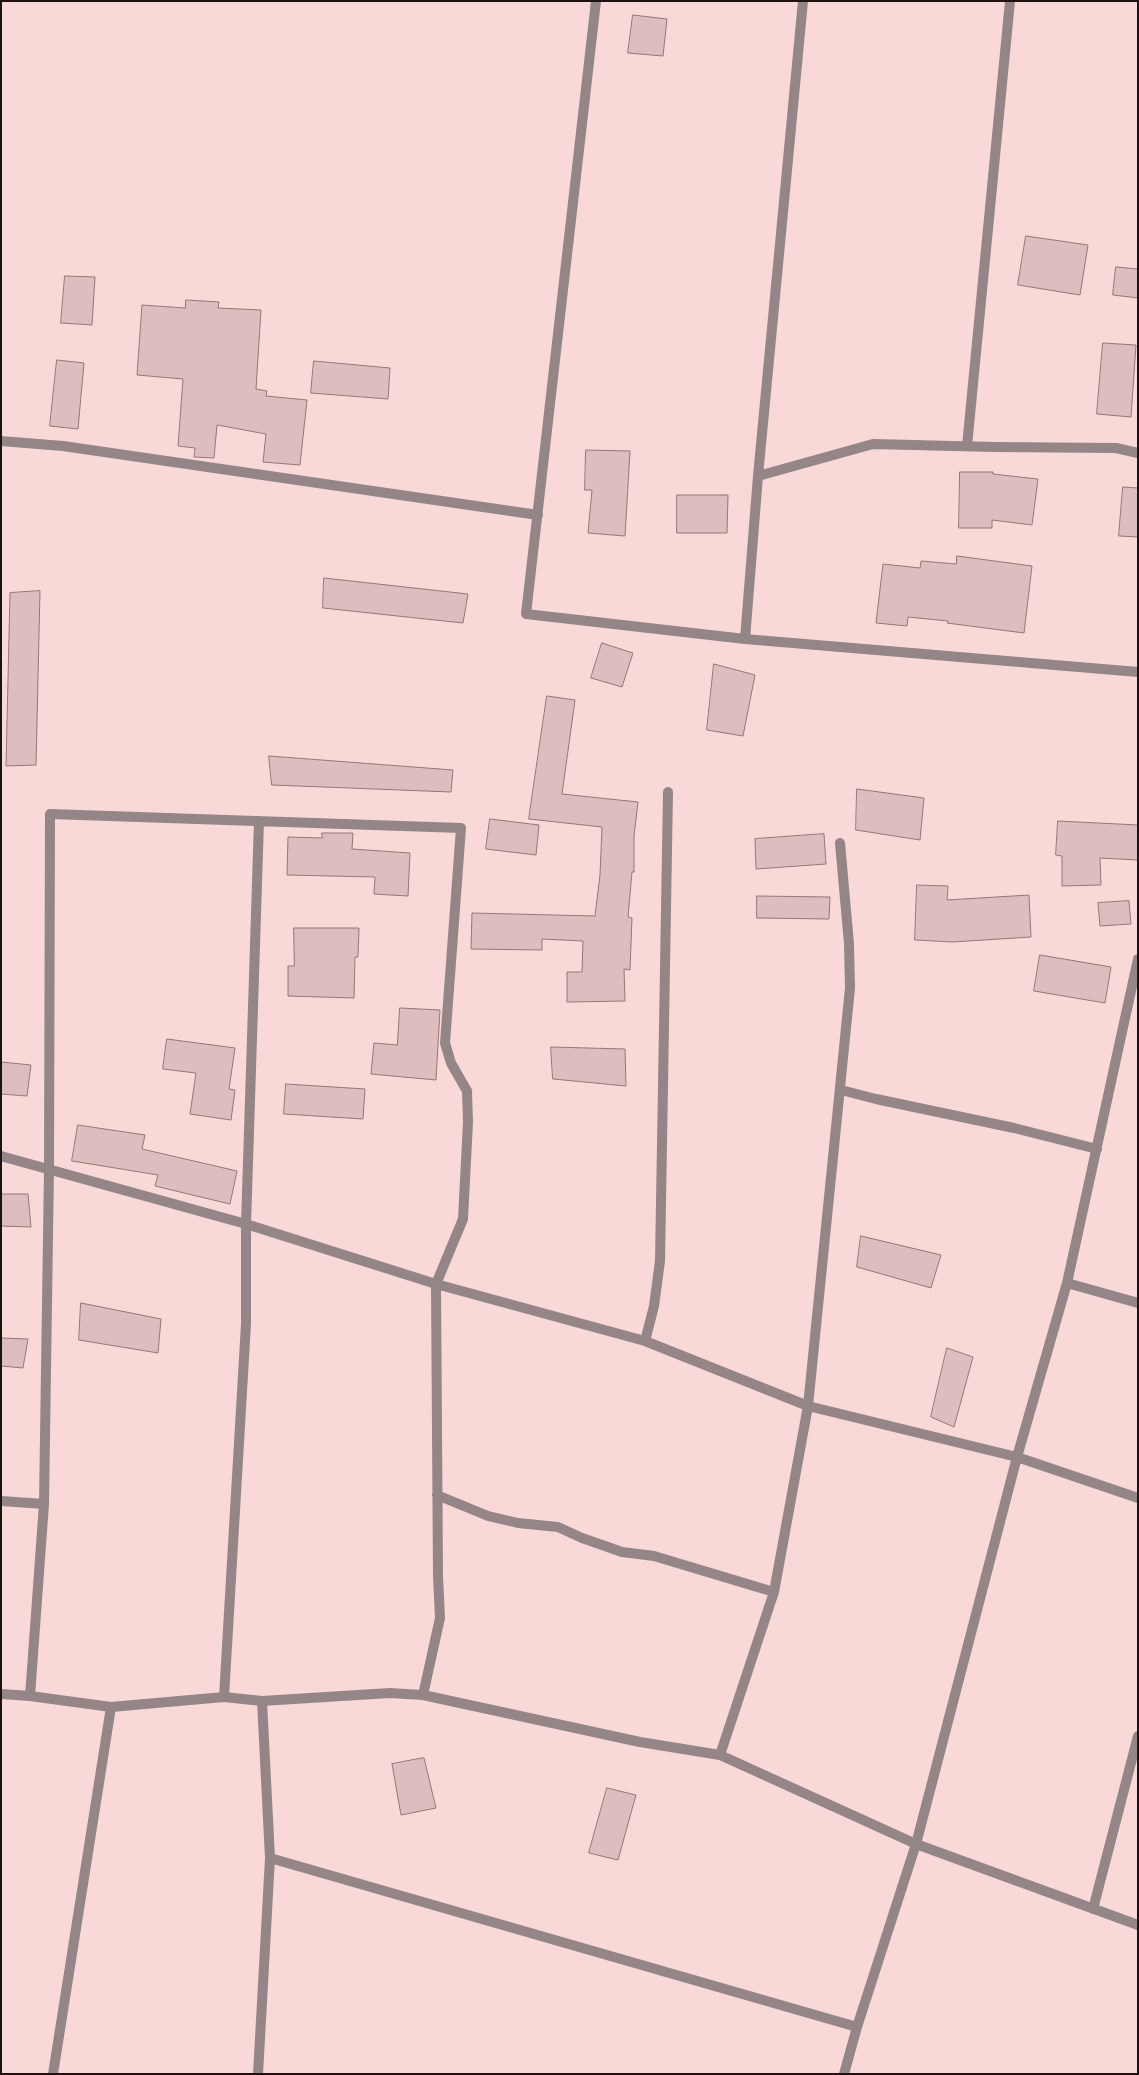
<!DOCTYPE html>
<style>
body{margin:0}
#map{position:relative;width:1139px;height:2075px;overflow:hidden;background:#f9d8d8;font-family:"Golos Text",sans-serif}
canvas{display:block}
.frame{position:absolute;inset:0;border:2px solid #1d1212;pointer-events:none}
</style>
<div id="map">
<canvas width="1139" height="2075"></canvas>
<div class="frame"></div>
</div>
<script>
const g = document.querySelector('canvas').getContext('2d');
g.lineJoin = 'round';
function fillPath(path, color) { g.fillStyle = color; g.fill(path, 'evenodd'); }
function strokePath(path, color, width, dash) { g.strokeStyle = color; g.lineWidth = width; g.lineCap = dash ? 'butt' : 'round'; g.setLineDash(dash || []); g.stroke(path); }
const building = new Path2D(`
 M633 15 667 19 663 56 628 53Z
 M1026 236 1088 245 1080 295 1018 285Z
 M1116 267 1138 269V298L1113 295Z
 M65 276 95 277 92 325 61 323Z
 M186 300 219 302 218 308 261 310 256 389 267 391 266 396 307 400 300 465 263 462 266 434 217 425 214 458 194 457 195 448 178 446 183 379 137 375 142 305 185 308Z
 M1103 343 1136 345 1131 417 1097 414Z
 M57 360 84 363 78 429 50 426Z
 M314 361 390 368 388 399 311 393Z
 M586 450 630 451 625 536 588 533 592 490H585Z
 M960 472H993V474L1038 479 1032 525 992 520V528H959Z
 M1123 487 1138 488V537L1119 536Z
 M677 495H728L727 533H677Z
 M957 556 1032 566 1024 633 947 623 948 621 908 617 907 626 876 623 883 564 920 568 921 561 956 564Z
 M324 578 468 594 463 623 323 608Z
 M40 591 36 765 6 766 10 593Z
 M602 643 633 653 622 687 591 678Z
 M714 664 755 675 743 736 707 730Z
 M547 696 575 700 562 794 638 802 634 836V872H632L628 917 632 918 630 970 624 969 625 1001 567 1002V972H582L583 941 542 939V950L471 949 472 913 595 916 600 875 602 827 529 819Z
 M269 756 453 770 451 792 272 785Z
 M857 789 924 798 920 840 856 830Z
 M490 819 539 825 536 855 486 849Z
 M1058 821 1138 825V860L1100 858 1101 885 1062 886V856L1056 855Z
 M322 833H353L352 849 410 853 408 896 374 894 375 877 287 875 288 837 322 838Z
 M824 834 826 864 756 869 755 839Z
 M917 885 948 886 947 900 1029 895 1031 937 953 942 915 940Z
 M757 896 830 897 829 919 757 918Z
 M1129 901 1131 924 1100 926 1098 903Z
 M294 928H359L358 957H355L354 998 288 996V966H294Z
 M1040 955 1111 967 1105 1003 1034 991Z
 M400 1008 440 1010 436 1080 371 1074 374 1043 397 1045Z
 M167 1039 235 1048 229 1089 235 1090 231 1120 190 1114 196 1073 163 1069Z
 M551 1047 625 1049 626 1086 553 1079Z
 M1 1062 31 1065 27 1096 1 1094Z
 M286 1084 365 1089 363 1119 284 1114Z
 M78 1125 145 1135 142 1149 237 1171 230 1204 155 1186 158 1175 72 1161Z
 M1 1194H28L31 1227 1 1226Z
 M861 1236 941 1255 931 1288 857 1267Z
 M81 1303 161 1319 158 1353 79 1340Z
 M1 1338 28 1339 23 1368 1 1366Z
 M947 1348 973 1357 954 1427 931 1417Z
 M424 1758 436 1808 401 1815 392 1764Z
 M607 1788 636 1795 618 1860 589 1853Z`);
fillPath(building, '#ddbdbd');
strokePath(building, '#947776', 1);
strokePath(new Path2D(`
 M596 1 526 614 745 639 1138 672
 M1 441 63 446 538 515
 M967 446 1010 1
 M758 476 873 444 994 447 1116 448 1138 453
 M745 639 758 476 803 1
 M841 1090 876 1099 1014 1128 1097 1149
 M1 1156 246 1224 436 1284 645 1341 808 1406 1017 1457 1138 1498
 M1067 1283 1138 1303
 M645 1341 654 1306 660 1261 668 792
 M437 1495 488 1516 518 1523 558 1527 582 1538 622 1552 654 1556 774 1592
 M1 1501 44 1504
 M1 1694 30 1696 111 1707 224 1697 262 1701 390 1693 423 1695 640 1742 720 1755 916 1844 1138 1925
 M30 1696 44 1504 49 1170 50 814 461 828 445 1043 451 1063 467 1091 468 1122 463 1219 436 1284 438 1576 440 1618 423 1695
 M224 1697 246 1324V1224L259 821
 M720 1755 774 1592 808 1406 850 988 849 944 840 843
 M270 1858 857 2027 844 2074
 M1093 1909 1138 1736
 M857 2027 916 1844 1017 1457 1067 1283 1138 959
 M53 2074 111 1707
 M258 2074 270 1858 262 1701`), '#948686', 10);
</script>
